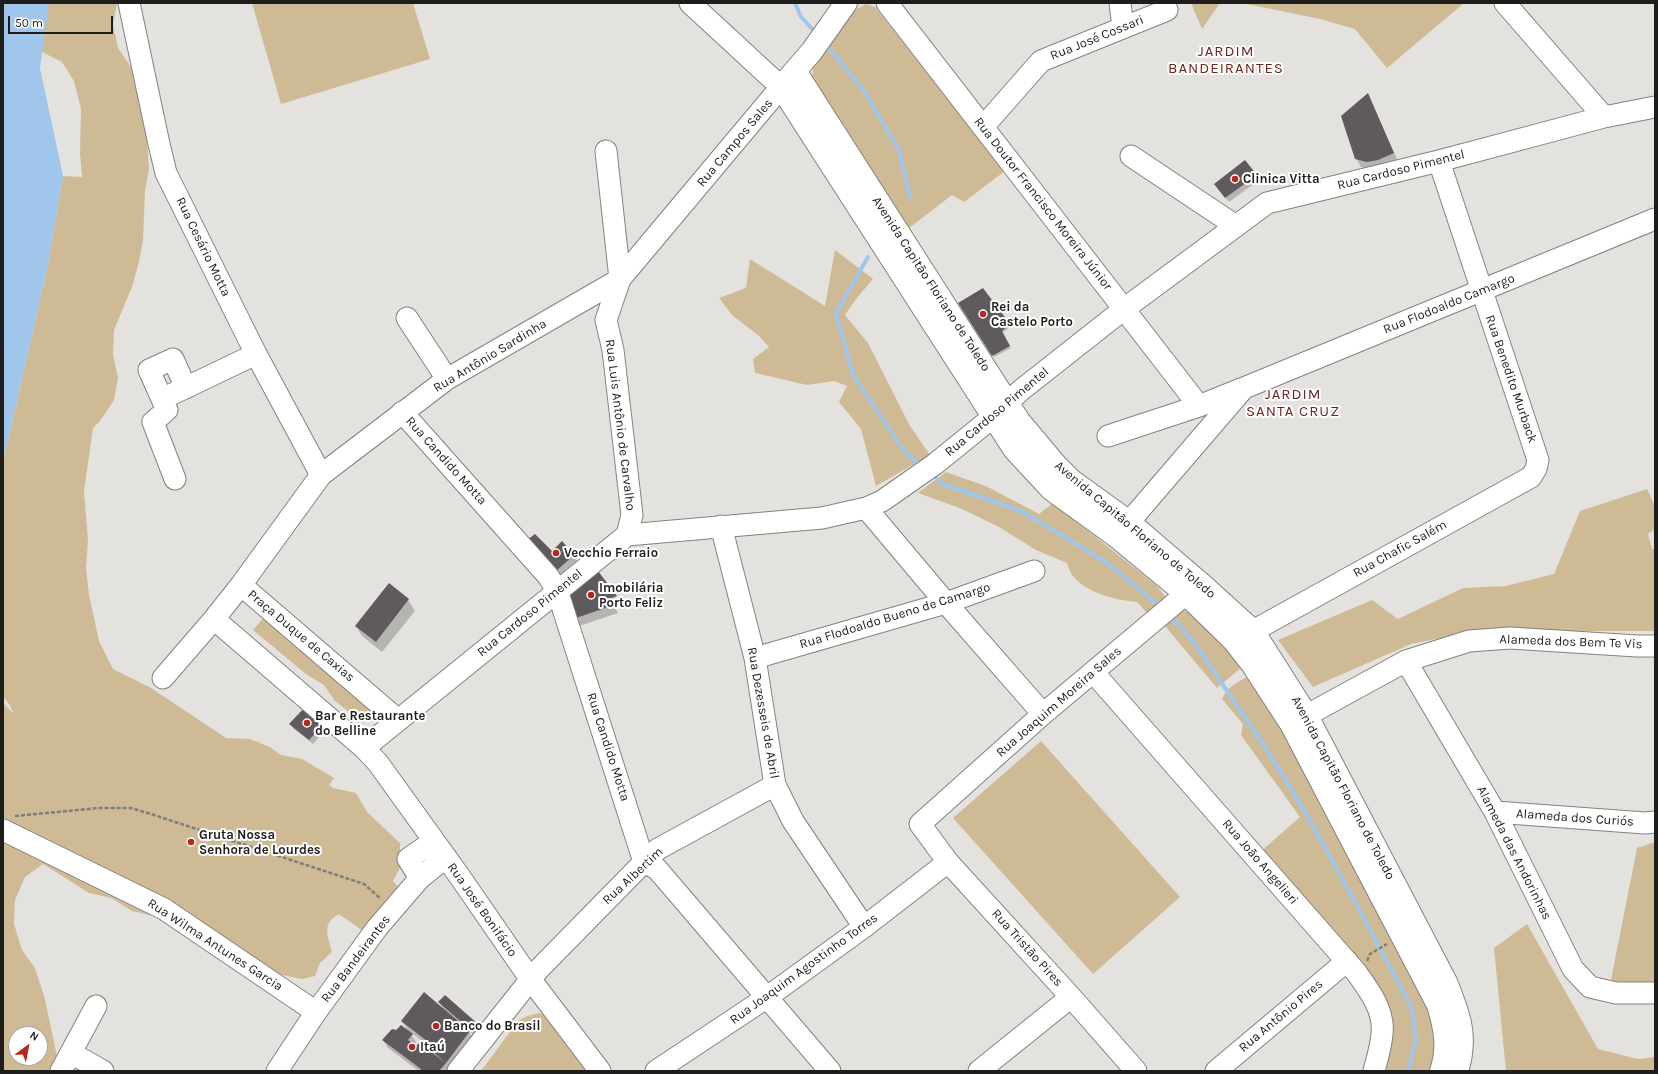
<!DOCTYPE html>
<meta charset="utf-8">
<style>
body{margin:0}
#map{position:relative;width:1658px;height:1074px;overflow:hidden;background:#e4e2de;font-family:Karla,sans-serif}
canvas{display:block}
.frame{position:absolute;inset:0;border:4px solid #1e1d1c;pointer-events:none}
.north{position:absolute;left:8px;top:1026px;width:40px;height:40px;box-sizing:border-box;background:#fff;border:1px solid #a5a5a4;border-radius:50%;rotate:32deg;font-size:11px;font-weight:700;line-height:16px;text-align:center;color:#1e1d1c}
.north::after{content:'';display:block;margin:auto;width:14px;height:18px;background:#b5261f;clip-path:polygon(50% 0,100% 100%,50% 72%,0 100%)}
.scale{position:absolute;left:8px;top:16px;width:105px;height:18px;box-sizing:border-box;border:2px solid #1e1d1c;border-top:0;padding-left:5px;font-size:12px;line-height:14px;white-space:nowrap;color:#1e1d1c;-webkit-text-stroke:3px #fff;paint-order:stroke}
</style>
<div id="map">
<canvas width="1658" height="1074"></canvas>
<div class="frame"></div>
<div class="north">N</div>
<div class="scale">50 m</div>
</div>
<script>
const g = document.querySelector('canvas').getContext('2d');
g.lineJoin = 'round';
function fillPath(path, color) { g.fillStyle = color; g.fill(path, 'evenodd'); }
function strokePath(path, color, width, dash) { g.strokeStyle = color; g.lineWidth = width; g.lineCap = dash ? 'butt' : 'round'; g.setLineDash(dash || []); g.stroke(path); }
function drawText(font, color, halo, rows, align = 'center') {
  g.font = font + ' Karla,sans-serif'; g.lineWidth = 4; g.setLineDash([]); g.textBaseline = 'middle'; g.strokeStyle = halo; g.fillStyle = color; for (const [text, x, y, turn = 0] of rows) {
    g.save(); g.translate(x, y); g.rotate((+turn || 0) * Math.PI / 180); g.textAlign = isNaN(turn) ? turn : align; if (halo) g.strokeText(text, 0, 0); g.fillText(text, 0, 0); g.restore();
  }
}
fillPath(new Path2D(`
 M46 3H117L113 25 118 48 131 67 148 118 147 142 149 169 145 191 143 240 139 262 132 287 114 330 113 355 118 378 114 400 100 421 93 428 84 491 88 540 86 568 89 595 99 641 113 669 151 688 226 738 250 739 270 747 281 755 302 759 334 778 329 785 333 788 356 793 367 812 400 843V868L393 881 399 888 363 931 339 914C321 924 328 935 332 952L320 963 315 976 302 979 267 972 248 976 154 916 132 911 111 898 89 893 43 864 25 877 15 900 14 924 22 950 35 968 45 999 60 1071H3V703L14 714 9 704 3 697V462L47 269 63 176 82 177 80 153 81 109 74 81 62 62 38 50ZM16 1034H40V1058H16Z
 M252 3H413L430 59 281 104Z
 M1191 3H1220L1202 29Z
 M1242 3H1464L1387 68 1355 29 1320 19Z
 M866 4 875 7 1005 171 964 202 952 195 904 232 812 79 813 67 843 25 855 10Z
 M835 250 873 279 856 299 845 315 868 343 910 426 930 455 876 486 861 429 839 402 847 386 834 381 807 385 755 373 753 359 769 347 759 336 732 315 719 298 746 288 750 259 825 306Z
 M946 472 988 487 1039 514 1053 503 1156 585 1168 600 1149 615 1137 602C1115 600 1086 593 1072 575 1070 571 1068 567 1067 563L1036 550 999 527 962 509 918 493Z
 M1647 489 1655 506V529L1648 534 1652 549H1655V631H1560L1491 628 1411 644 1313 687 1278 640 1372 600 1398 619 1463 588 1506 586 1554 574 1580 511Z
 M1185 611 1197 615 1241 665V668L1217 688 1165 626 1166 619 1175 612Z
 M266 615 375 708 363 723 335 701 324 685 306 674 253 630Z
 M1247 677 1251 678 1278 722 1432 1017 1435 1041 1432 1071H1381L1389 1037 1260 852 1300 817 1241 735 1243 724 1222 699C1227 687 1236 683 1247 677Z
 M1041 741 1180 897 1093 974 953 818Z
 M1655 842V986H1634L1611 980 1637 848Z
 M1527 924 1598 1049 1638 1059 1655 1057V1071H1506L1494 948Z
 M539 1013 549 1015 590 1071H481L518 1021 527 1016Z`), '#cebb96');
fillPath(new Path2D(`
 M3 3H49L40 68 63 176 47 269 3 462Z`), '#a0c6ec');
fillPath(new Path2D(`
 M1368 95 1398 161 1372 169 1361 167 1356 158Z
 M1256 175 1259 180 1229 202 1218 189Z
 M959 304 1009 325 1010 327 1002 333 1011 348 994 357Z
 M562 543 577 561 558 576 552 552Z
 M598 572 620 604 614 606 618 613 579 626 574 618Z
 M389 585 408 600 415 611 382 652 362 636 356 626Z
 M324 722 327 728 313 744 294 729 291 724Z
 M445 997 478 1025 481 1030 476 1037 468 1030 474 1040 449 1071H419L388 1048 383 1040 408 1031 402 1021 444 1011 440 1002ZM410 1032 422 1041 416 1048 414 1046 416 1042ZM430 1047 435 1051 434 1053Z`), '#0003');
strokePath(new Path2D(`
 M795 3 801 17 817 34
 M825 43 864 91 899 150 910 198
 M868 257 836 313 853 375 904 451 922 467
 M931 473 943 484 1021 511 1106 562 1161 607
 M1169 615C1194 638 1212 669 1231 697 1301 795 1355 903 1412 1008L1416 1040 1408 1071`), '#a0c6ec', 4);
fillPath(new Path2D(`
 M1368 93 1394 153 1378 160 1367 162 1355 159 1341 116Z
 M1245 160 1257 175 1225 198 1214 184Z
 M983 288 1010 324 1002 331 1010 346 992 356 958 303Z
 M535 534 552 551 562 541 574 555 555 572 527 540Z
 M598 571 617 596 611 598 614 605 573 619 565 594Z
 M389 583 409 599 376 642 355 626Z
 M306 706 325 722 309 740 289 724Z
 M424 992 470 1031 446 1063 439 1071H420L421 1069 382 1040 392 1029 396 1030 401 1025 413 1034 408 1040 416 1046 422 1040 432 1048 431 1052 446 1063 433 1052 436 1048 401 1021Z
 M445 995 478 1024 473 1032 438 1002Z`), '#5e5a5d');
const minor = new Path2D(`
 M129 3 159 144 166 173 256 354 321 475
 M887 3 1199 406
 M1120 3 1123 27
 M1505 3 1604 117
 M983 127 1041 61 1167 10
 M606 151 620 279 606 320 613 350 632 515 627 535
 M1131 156 1236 226
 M407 318 447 379
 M162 399 149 370 173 359 186 388
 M402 412 548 576 557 590 644 862 657 869 830 1071
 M1108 436 1199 406 1241 389
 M175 479 153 422 167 410 162 399 256 354
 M866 508 946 603 1043 714
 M721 526 755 658 775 785 793 821 864 927
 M1117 536 1244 388 1655 219
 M241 585 398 720
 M214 619 364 748 378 763 460 877 531 980 600 1071
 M1253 631 1531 477 1536 469 1538 460 1439 161
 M755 658 946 603 1034 571
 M1406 661 1495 812 1573 969 1590 987 1616 993H1655
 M1093 672 1356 972C1369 990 1385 1011 1382 1034 1381 1047 1377 1059 1374 1071
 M163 678 214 619 241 585 321 475 447 379 620 279 781 87 690 3
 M1291 724 1406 661 1469 641 1510 638 1637 646H1655
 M364 748 627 535 822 518 866 508 882 501 935 464 993 417 1020 391 1124 309 1267 203 1439 161 1604 117 1655 107
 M1495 812 1645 823 1655 822
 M3 830 164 909 316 1012
 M420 878 408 859 434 841
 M71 1053 103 1071
 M61 1071 96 1006
 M277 1071 316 1012 377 928 420 878 446 857
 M458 1071 538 970 644 862 658 849 775 785
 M656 1071 766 998 864 927 948 862
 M979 1071 1071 997
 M1136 1071 1071 997 948 862 920 824 1043 714 1199 583
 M1216 1071 1347 961`);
const major = new Path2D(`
 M846 3 812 51 781 87 1014 449 1051 489 1116 536 1186 594 1234 641 1252 664 1291 724 1438 1005C1445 1028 1449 1048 1441 1071
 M795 71 1019 421 1056 465 1072 481 1129 522 1199 582 1253 631 1307 716 1446 982C1459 1014 1468 1037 1457 1071`);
strokePath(minor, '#83827e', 23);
strokePath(major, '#83827e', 24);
strokePath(new Path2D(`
 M15 816 99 808H131L154 815 364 884 381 899
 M1367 961 1370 954 1387 944`), '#7e7d7a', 2.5, [4, 2]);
strokePath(minor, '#fff', 21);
strokePath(major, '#fff', 22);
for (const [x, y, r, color] of [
 [1235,179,4,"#b5261f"],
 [983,314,4,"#b5261f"],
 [556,553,4,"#b5261f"],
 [591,595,4,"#b5261f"],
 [307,723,4,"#b5261f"],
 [191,842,4,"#b5261f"],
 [436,1026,4,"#b5261f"],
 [412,1047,4,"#b5261f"]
]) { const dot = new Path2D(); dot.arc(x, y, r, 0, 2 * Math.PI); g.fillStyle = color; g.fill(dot); strokePath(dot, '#fff', 1.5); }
drawText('13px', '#1e1d1c', '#fff', [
 ["Rua José Cossari",1097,38,-22],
 ["Rua Campos Sales",735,143,-50],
 ["Rua Cardoso Pimentel",1401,170,-14],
 ["Rua Doutor Francisco Moreira Júnior",1043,204,52],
 ["Rua Cesário Motta",203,247,64],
 ["Avenida Capitão Floriano de Toledo",931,284,57],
 ["Rua Flodoaldo Camargo",1449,304,-22],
 ["Rua Antônio Sardinha",490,356,-31],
 ["Rua Benedito Murback",1511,379,71],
 ["Rua Cardoso Pimentel",997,412,-40],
 ["Rua Luis Antônio de Carvalho",620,425,83],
 ["Rua Candido Motta",446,461,48],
 ["Avenida Capitão Floriano de Toledo",1135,530,40],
 ["Rua Chafic Salém",1400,549,-29],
 ["Rua Cardoso Pimentel",530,613,-39],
 ["Rua Flodoaldo Bueno de Camargo",895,616,-17],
 ["Praça Duque de Caxias",301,636,40],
 ["Alameda dos Bem Te Vis",1571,642,2],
 ["Rua Joaquim Moreira Sales",1059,702,-41],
 ["Rua Dezesseis de Abril",763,713,80],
 ["Rua Candido Motta",608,747,72],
 ["Avenida Capitão Floriano de Toledo",1343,788,62],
 ["Alameda dos Curiós",1575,818,4],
 ["Alameda das Andorinhas",1514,853,63],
 ["Rua João Angelieri",1260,862,49],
 ["Rua Albertim",633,876,-43],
 ["Rua José Bonifácio",482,910,55],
 ["Rua Wilma Antunes Garcia",215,945,33],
 ["Rua Tristão Pires",1027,948,48],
 ["Rua Bandeirantes",356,959,-53],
 ["Rua Joaquim Agostinho Torres",804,969,-36],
 ["Rua Antônio Pires",1281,1016,-40]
]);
drawText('bold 13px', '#1e1d1c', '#fff', [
 ["Clinica Vitta",1243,179],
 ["Rei da",991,307],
 ["Castelo Porto",991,322],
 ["Vecchio Ferraio",564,553],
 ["Imobilária",599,588],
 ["Porto Feliz",599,603],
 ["Bar e Restaurante",315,716],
 ["do Belline",315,731],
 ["Gruta Nossa",199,835],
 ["Senhora de Lourdes",199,850],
 ["Banco do Brasil",444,1026],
 ["Itaú",420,1047]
], 'left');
g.letterSpacing = '1px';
drawText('15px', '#6b261f', '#fff', [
 ["JARDIM",1226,52],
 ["BANDEIRANTES",1226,69],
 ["JARDIM",1293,395],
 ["SANTA CRUZ",1293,412]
]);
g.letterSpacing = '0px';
</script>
